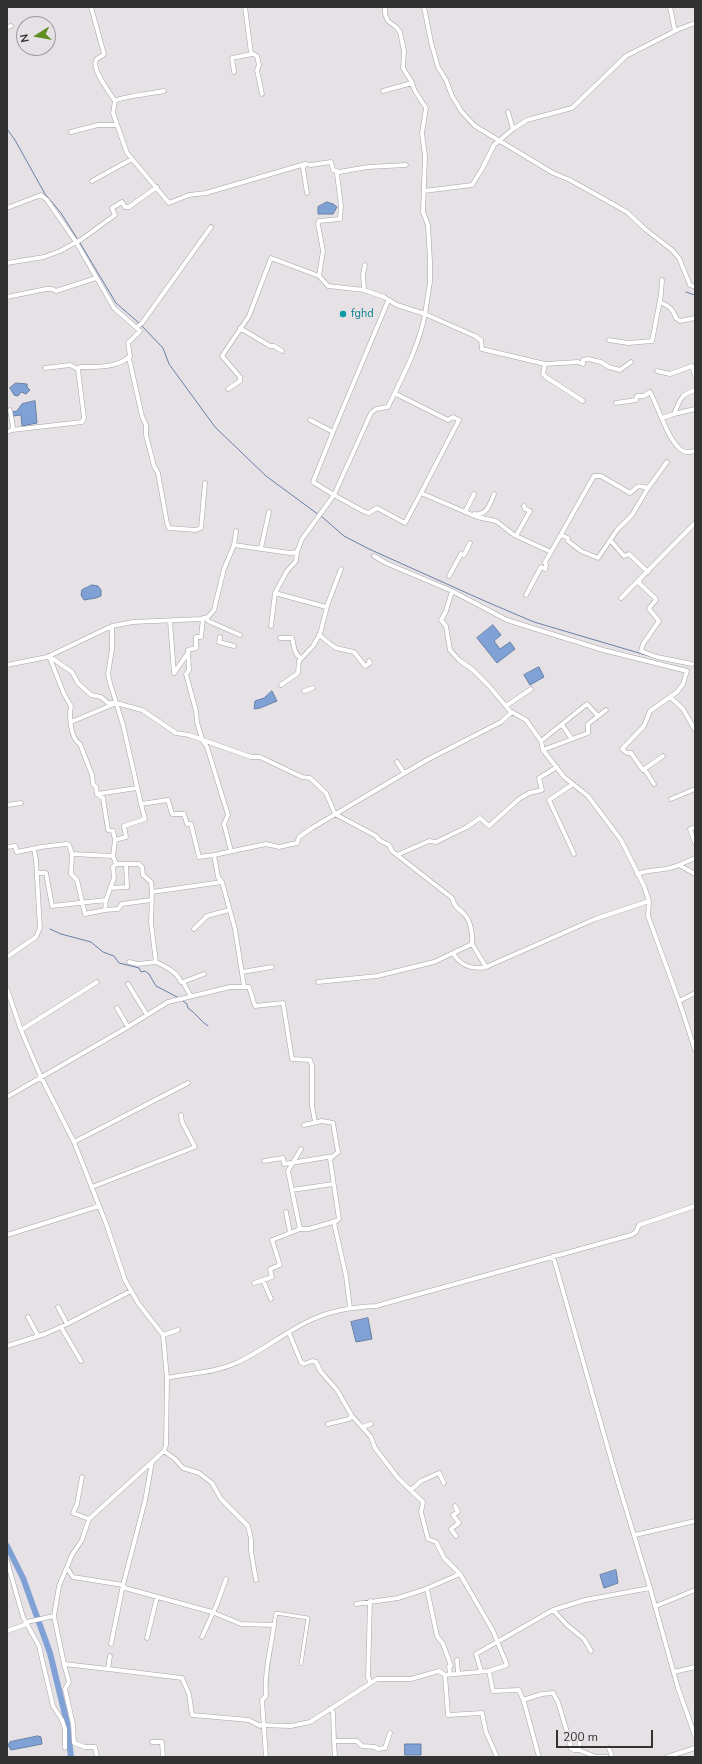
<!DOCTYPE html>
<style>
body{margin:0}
#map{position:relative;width:702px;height:1764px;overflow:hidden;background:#e5e1e5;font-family:"Nunito Sans",sans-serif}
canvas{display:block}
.frame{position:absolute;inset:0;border:8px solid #333233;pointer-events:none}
.north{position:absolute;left:16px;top:16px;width:40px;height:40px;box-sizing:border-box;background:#e5e1e5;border:1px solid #9e9b9e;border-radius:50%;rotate:259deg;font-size:11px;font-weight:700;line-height:16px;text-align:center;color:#333233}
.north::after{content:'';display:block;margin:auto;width:14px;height:18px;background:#608e21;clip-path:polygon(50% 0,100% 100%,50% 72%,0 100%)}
.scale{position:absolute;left:556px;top:1730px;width:97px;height:18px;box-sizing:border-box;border:2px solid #333233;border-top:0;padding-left:5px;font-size:12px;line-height:14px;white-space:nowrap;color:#333233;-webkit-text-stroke:3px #e5e1e5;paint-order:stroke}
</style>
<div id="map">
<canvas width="702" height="1764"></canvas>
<div class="frame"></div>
<div class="north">N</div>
<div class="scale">200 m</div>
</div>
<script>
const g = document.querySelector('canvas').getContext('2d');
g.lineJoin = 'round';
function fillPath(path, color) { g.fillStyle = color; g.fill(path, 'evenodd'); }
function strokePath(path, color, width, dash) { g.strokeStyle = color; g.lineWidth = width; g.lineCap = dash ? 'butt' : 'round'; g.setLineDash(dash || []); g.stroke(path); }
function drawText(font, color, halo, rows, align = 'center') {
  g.font = font + ' "Nunito Sans",sans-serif'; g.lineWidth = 3; g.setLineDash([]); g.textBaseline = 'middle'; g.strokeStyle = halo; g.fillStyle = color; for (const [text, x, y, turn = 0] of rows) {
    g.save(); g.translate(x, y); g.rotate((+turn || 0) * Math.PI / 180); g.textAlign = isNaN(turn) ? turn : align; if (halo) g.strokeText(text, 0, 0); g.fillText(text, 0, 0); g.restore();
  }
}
const water = new Path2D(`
 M327 202 333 204 337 207 333 214H318V207Z
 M16 383 27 384V387L30 390 26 394 21 392 18 396 14 395 10 388Z
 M35 401 37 423 22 426 21 415 13 416 12 412 17 411 22 404Z
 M92 585 98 586 101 590V596L96 598 84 600 81 595 82 590Z
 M493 625 501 635 494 641 500 649 510 642 515 649 497 663 477 638Z
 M539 667 544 677 530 685 524 675Z
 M272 691 277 701 260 708 254 709 255 701 264 698Z
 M368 1318 372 1339 356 1342 351 1322Z
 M616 1570 618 1583 604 1588 600 1575Z
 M38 1736 41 1737 42 1744 11 1750 8 1745 10 1742Z
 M405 1744H421V1755H405Z`);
fillPath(water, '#7fa1d6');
strokePath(water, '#6880a5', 1);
strokePath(new Path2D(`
 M7 129 15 140 45 194 61 213 78 240
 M80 243 116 303 139 323
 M686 292 695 295
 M141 325 163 348 169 364 215 427 266 476 319 515
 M321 516 344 536 369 549 487 602 534 622 649 656
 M50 929 61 934 91 942 103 952 114 956 119 963 139 968 141 972 145 971 149 974 156 986 179 998
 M183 1001 187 1004 188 1008C196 1013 200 1021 208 1026`), '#6880a5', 1);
strokePath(new Path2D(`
 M7 1546 23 1578 50 1653 67 1723 71 1757`), '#7fa1d6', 6);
const pedestrian = new Path2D(`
 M274 1625 276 1613 308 1618 301 1664`);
const minor = new Path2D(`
 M91 7 104 54C102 57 98 57 96 60 91 69 110 93 115 101L113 113 127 153 169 203 189 195 206 193 305 164 311 165 331 162 333 170 339 172 368 167 406 165
 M245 7 251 53 257 56 259 65 257 70 262 94
 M385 7V14L388 21 396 27 400 32 404 51 403 68 411 81 415 91 426 108 422 133 425 156 423 212 428 225 430 261V282L425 314 475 336 481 340 482 349 545 364 543 374 546 377 583 401
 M424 7 431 42 438 67 446 80 452 96 462 112 475 126 553 173 570 180 627 212 645 229 672 250 679 258 690 285 695 287
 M670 7 675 31
 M7 27 11 26
 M234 72 232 58 252 54
 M383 91 412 83
 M115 101C120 97 155 93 164 91
 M508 112 513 129
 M71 132 98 125H117
 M305 164 303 168 307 193
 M339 172 337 174 341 206 340 219 319 221 318 224 323 251 319 276 328 286 364 290 384 297 397 305 425 314C419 346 402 378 388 407L376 409 371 413 334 495 365 512 369 513 377 508 405 523 421 493 477 517 496 521 514 535 551 552 594 476H601L630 493C640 487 633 484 648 488L667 462
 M92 181 132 159
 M424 191 472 185 482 169 494 145 513 129 527 120 572 108 626 56 679 29 695 23
 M7 208 41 195 47 200 76 242 114 308 140 331 128 343 130 356C118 368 96 367 80 367L78 369 70 365 45 368
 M7 263 44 257 60 251 82 239 115 215 112 208 122 202 125 207H129L157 187
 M364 290 363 274 365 265
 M7 297 46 289H52L56 291 96 278
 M660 302C669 306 673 309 676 318L680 321 695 318
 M137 327 142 323 211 227
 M240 328 270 346H274L282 351
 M609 340 628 343 652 341 661 295 662 280
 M129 358 142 416 146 425V435L154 466 158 473 167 523 169 528 196 530 201 528 205 483
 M545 364 578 362 583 364V360L588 359 601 362 609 367 620 370 631 362
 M657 371 670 374 692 366 695 375
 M228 389 240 381V377L222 356 249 316 271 258 319 276
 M394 395 396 394 448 420 453 417 459 420 421 493
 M616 403 636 400 637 396H644L650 392C658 406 669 444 683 451 686 453 691 452 695 451
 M674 414 695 409
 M662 418 674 414C680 400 680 395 695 390
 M12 430 82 422 84 418 78 369
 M7 432 12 430 13 427 10 410
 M333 432 388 301
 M465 512 474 494
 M474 514C487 516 490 504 494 494
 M561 535 568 538V541L581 551 598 558 617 530 632 515 648 488
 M516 536 530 511 525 509 524 506
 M611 541 624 556 629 554 648 572
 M234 545 236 531
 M261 548 269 512
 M374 556 386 563 452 591
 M449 576 461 554 464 555 470 543
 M640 579 639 583 655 598 656 600 649 608 650 610 659 621 643 644 641 651 657 657 692 664
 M275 593 326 607
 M526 595 541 567 545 569 546 565 545 562 551 552
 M621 598 695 523
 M203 618 201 637H196V648L188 650 189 670 186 674 196 711 197 722 202 739 207 747 228 815 224 824 231 851
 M206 618 208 621 240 635
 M170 621 174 673
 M271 626 275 593 287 571 296 561 297 552 302 539 334 495 313 482 333 432 310 420
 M319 634C324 640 330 644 336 648L354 652 365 666 370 663 369 661
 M220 637 219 642 234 646
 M280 638H292C294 645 294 655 301 658
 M49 656 72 672 78 683 91 695 101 697 108 703H116L142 710 176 733 189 735 251 757H260L302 777 310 778 326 793 335 814 376 836 379 840 389 845 392 851 452 898C456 910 458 907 465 915 471 922 473 935 472 944
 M49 656 64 694 71 706C69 716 70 738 80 744L92 775 93 784 96 787 97 794 103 798 108 830 113 831 115 840 113 856
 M7 665 47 657 112 626
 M174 673 188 653
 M281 685 298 673 299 661 313 646 320 634 328 603 341 569
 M304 691 313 688
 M670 697 683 709 695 730
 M506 706 531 689
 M606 710 588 724V733L543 750 564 777 588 796 621 840 644 886 649 901 648 916 679 1001 695 1050
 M71 722 114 704
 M562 725 572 739
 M541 741 587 704 598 716
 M543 750 541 741 526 720 510 711 489 686 473 670 459 660 450 650 446 626 441 620 446 611 452 591 507 620 603 650 687 671 683 684 677 692 650 711 644 726 622 749 627 753H631L643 770 663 756
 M397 762 404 773
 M645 770 654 784
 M573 784 549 800 574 854
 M97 794 137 788
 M671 799 695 789
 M7 805 21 803
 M695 827 690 829 695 843
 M115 840 126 837 124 826 145 819 141 804
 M7 847 15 846 17 852 41 847 66 844 69 845 72 854 113 856 116 864H139L142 867 143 875 151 882 152 892 222 882
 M72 854 71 874 77 880 85 914 105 910 106 900 114 878 113 867 116 864
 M214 855 199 857 191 824H187L184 814H172L168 800 141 804 123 725 110 683 108 674 112 649V626L133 622 201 619 208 617 214 610 224 569 234 545 290 553 297 552
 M397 855 429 841 436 842 467 827 480 818 489 826 519 799 529 793 542 790 539 778 557 767
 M679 865 695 858
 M37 873H46L52 906 106 900
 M637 874C652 868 664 872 679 865L695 874
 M110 888 127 887 126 865
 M152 892 151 923 156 962C166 967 177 972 181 982H183
 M105 910 118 909 122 904 151 900
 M194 929 207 916 229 910
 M453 953C460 965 472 970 486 967L595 919 649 901
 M7 957 36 937 40 928 36 860 34 849
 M129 962 138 964 156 962
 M242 972 272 967
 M318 982 377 976 434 962 472 944 486 967
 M128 984 147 1015
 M244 986 235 929 222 882 218 877 214 855 266 844 279 847 297 843 299 837 312 828 425 761 501 722 512 712
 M7 989 21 1030 41 1077 74 1142 107 1226 125 1280 138 1303 163 1335 167 1378
 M190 995 183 982 204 974
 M679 1001 695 993
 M117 1008 128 1027
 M21 1030 97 982
 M7 1097 121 1031 168 1002 230 987H249L255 1006 283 1003 292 1059 310 1060 312 1066V1106L315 1122
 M304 1125 322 1121 333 1123 338 1152 330 1159 339 1219 334 1223 346 1276 350 1308
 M74 1142 188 1083
 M301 1149 288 1171 300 1229H309L336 1221
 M264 1161 283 1158 284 1164 334 1156
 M92 1187 195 1147 182 1122 181 1115
 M292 1190 333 1184
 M286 1212 290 1233 300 1229
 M7 1235 99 1206
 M553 1256 613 1466 650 1588
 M263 1280 271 1299
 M254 1283 272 1277 270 1269 280 1265 272 1240 290 1233
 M58 1307 67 1324
 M28 1317 38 1336
 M61 1327 81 1361
 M289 1333 301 1362 304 1364 312 1361 316 1362 321 1372 337 1390 352 1416 371 1437 375 1448 398 1478 423 1502 421 1512 428 1539 436 1542 444 1558 460 1574 493 1631 507 1665 489 1671
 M163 1335 178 1330
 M7 1346 45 1334 67 1324 131 1291
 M328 1424 349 1419 352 1416
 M362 1427 371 1424
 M164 1451 175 1459 183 1468 199 1473 212 1483 221 1499 248 1526 251 1539V1551L256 1580
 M82 1477 77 1504 73 1513 89 1519
 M411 1490 421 1481 439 1473 444 1483
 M455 1506 458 1512 453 1515 459 1523 451 1529 456 1536
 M635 1535 695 1521
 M7 1561 23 1617 39 1646 53 1706 62 1720 65 1729V1748
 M67 1568 73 1577 123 1585 125 1588 212 1612 241 1624 274 1625C271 1648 264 1673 266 1696L262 1700 266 1757
 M427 1589 437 1636 443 1644 451 1666H449L450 1674
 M370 1601 368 1677 371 1683
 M356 1604 398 1598 423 1590 460 1574
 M656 1606 695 1590
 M553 1610 567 1625 584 1639 591 1651
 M54 1616 64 1664 108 1669 110 1656
 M7 1631 24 1625 27 1622 54 1616 59 1586 72 1555 82 1540 89 1519 164 1451 166 1445 167 1378C190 1373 214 1373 236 1363 263 1351 286 1331 313 1319 333 1310 354 1307 376 1306L631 1235 636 1232 639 1225 695 1206
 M202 1637 217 1604 226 1579
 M147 1638 157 1597
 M111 1644 123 1585 145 1501 152 1462
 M457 1660 458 1673
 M64 1664 69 1682 65 1689 73 1724 74 1743 85 1747H95L97 1757
 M108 1669 182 1678 189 1694 192 1715 249 1720 260 1726
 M481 1671 476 1654 553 1610 585 1600 650 1588 678 1688 695 1736
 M674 1672 695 1667
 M445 1675 448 1715 482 1713 486 1732 497 1757
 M523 1700 542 1694 553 1693 558 1702 568 1735
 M331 1708 333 1713 334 1741H357L362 1746 375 1747 378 1749 385 1748 390 1733
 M258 1725 291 1726 310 1722 377 1679H411L439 1671 445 1675 489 1671 493 1691 519 1690 524 1702 539 1757
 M334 1741 335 1757
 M152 1742H162L163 1757
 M609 1748 612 1757
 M579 1750 580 1739 577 1735H568L571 1748 574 1750H579L596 1757H607
 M667 1757 695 1748`);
strokePath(pedestrian, '#a6a3a7', 4);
strokePath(minor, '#a6a3a7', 5);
strokePath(pedestrian, '#fff', 3);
strokePath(minor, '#fff', 4);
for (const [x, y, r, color] of [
 [343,314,4,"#0f9aa8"]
]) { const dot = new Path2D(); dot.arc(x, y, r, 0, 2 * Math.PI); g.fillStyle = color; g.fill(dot); strokePath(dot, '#e5e1e5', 1.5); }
drawText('11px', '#0d838f', '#e5e1e5', [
 ["fghd",351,314]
], 'left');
</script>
